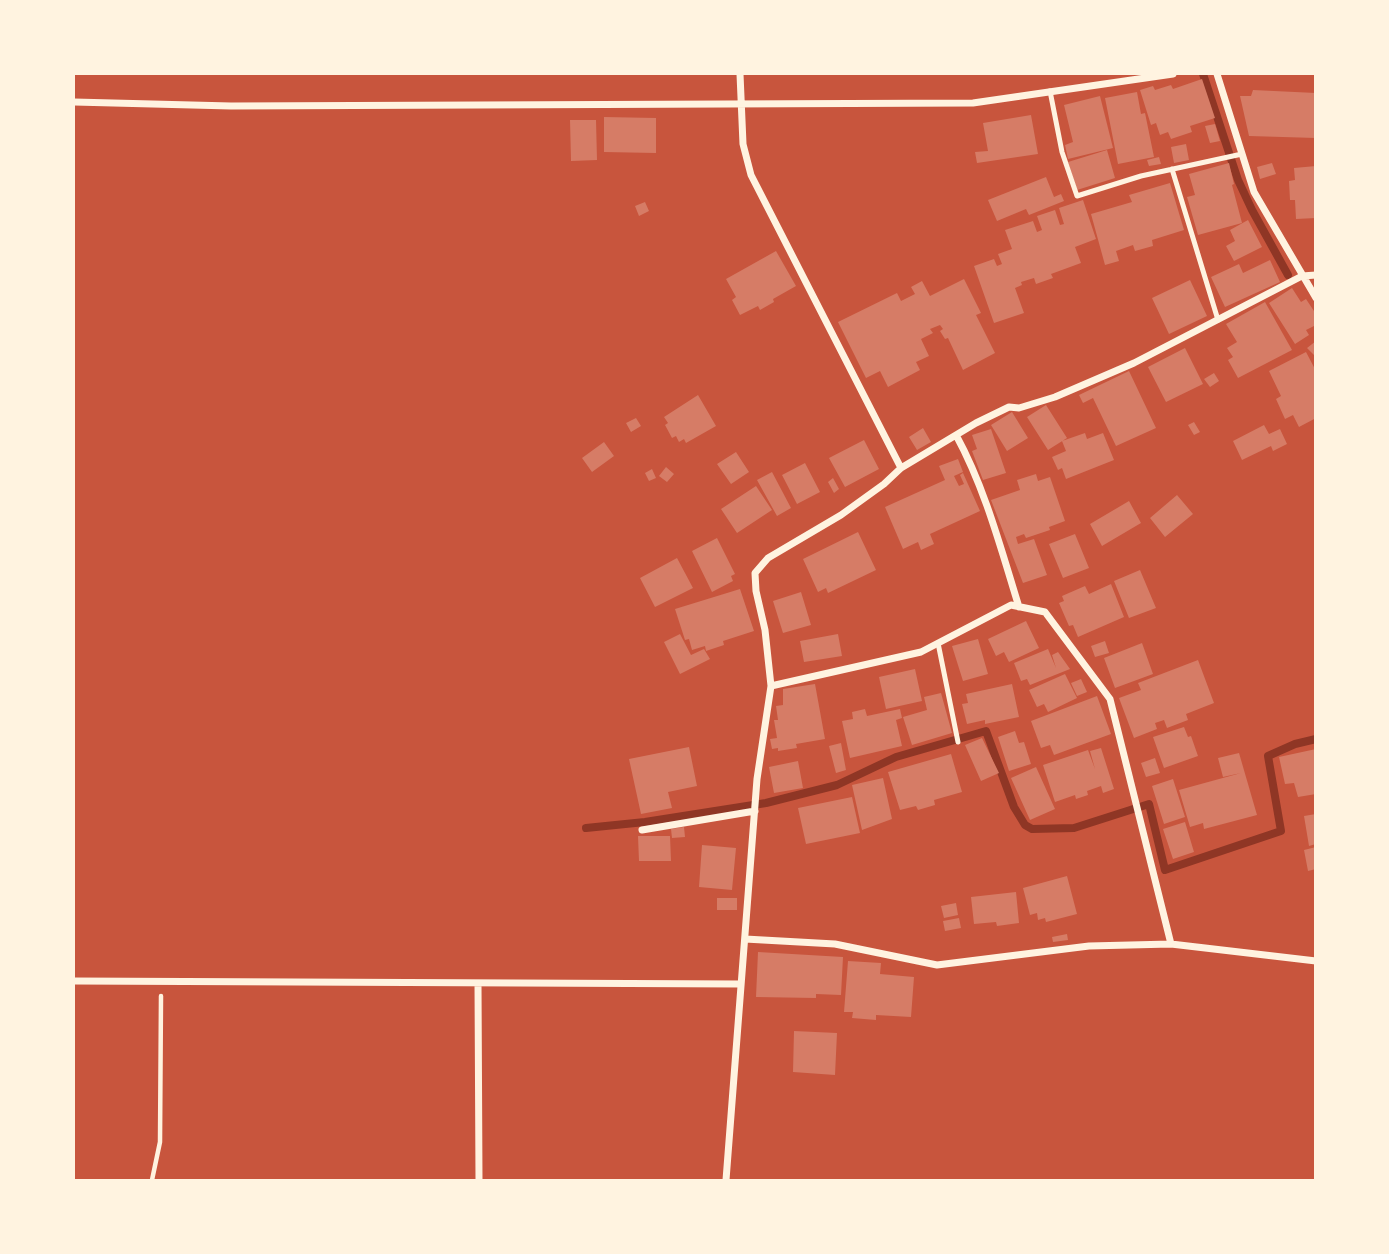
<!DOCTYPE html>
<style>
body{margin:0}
#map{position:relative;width:1389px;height:1254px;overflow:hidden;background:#c8553d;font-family:Overpass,sans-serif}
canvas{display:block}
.frame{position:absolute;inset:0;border:75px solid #fff3e0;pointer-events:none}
</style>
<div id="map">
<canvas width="1389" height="1254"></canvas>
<div class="frame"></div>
</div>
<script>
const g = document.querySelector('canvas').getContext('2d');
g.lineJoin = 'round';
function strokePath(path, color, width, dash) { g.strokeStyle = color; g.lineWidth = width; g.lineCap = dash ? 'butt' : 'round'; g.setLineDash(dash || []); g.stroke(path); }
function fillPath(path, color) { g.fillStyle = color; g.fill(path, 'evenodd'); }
strokePath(new Path2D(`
 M1203 74 1238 180 1252 210 1288 275
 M586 828 645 822 766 803 837 785 896 757 986 731 1014 807 1025 825 1032 829 1074 828 1149 804 1165 870 1281 831 1268 756 1295 744 1316 739`), '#8f3625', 8);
fillPath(new Path2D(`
 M1202 79 1215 118 1190 126 1192 132 1171 139 1168 132 1160 135 1156 123 1151 125 1140 90 1153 86 1155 90 1171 85 1173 89Z
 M1253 90 1316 93V138L1249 136 1240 96H1251Z
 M1137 92 1141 114 1145 113 1154 157 1118 164 1105 98Z
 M1100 96 1113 148 1068 159 1065 145 1073 142 1064 105Z
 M1031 115 1038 154 977 163 975 152 988 151 983 123Z
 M604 117 656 118V153L604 152Z
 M570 120H596L597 160 571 161Z
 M1215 124 1220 141 1210 143 1205 126Z
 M1186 144 1189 160 1174 163 1171 147Z
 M1107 150 1115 178 1077 190 1068 162Z
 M1159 157 1161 164 1149 166 1147 160Z
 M1229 163 1234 184 1232 185 1242 223 1198 235 1187 197 1195 195 1189 174Z
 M1272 163 1276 174 1260 179 1257 167Z
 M1316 166V218L1296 219 1295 200H1290L1289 181 1295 180 1294 168Z
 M1046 177 1054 197 1061 194 1064 201 1029 215 1026 209 997 221 988 200Z
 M1170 183 1184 230 1152 240 1153 246 1135 251 1133 245 1116 251 1119 261 1105 265 1091 214 1132 202 1129 195Z
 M1083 200 1096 239 1075 247 1081 263 1051 274 1053 278 1036 284 1034 278 1021 282 1022 285 1015 288 1024 313 994 323 974 266 994 259 997 266 1002 264 998 254 1012 249 1005 230 1033 221 1037 232 1042 230 1037 216 1055 210 1060 225 1064 224 1059 208Z
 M645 202 649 211 639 216 635 206Z
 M1248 220 1262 247 1234 261 1226 246 1235 241 1230 230Z
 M776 251 796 286 773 299 774 302 760 310 758 306 740 315 732 300 736 297 726 279Z
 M1270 260 1280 282 1225 307 1211 277 1239 264 1243 273Z
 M964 279 981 313 976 315 995 353 963 370 948 338 945 339 940 331 943 329 940 325 930 329 933 333 921 339 929 356 916 362 920 370 888 387 880 371 866 378 838 322 897 293 901 301 915 294 911 287 922 281 930 296Z
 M1190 280 1207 316 1169 334 1152 298Z
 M1292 288 1301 302 1306 299 1316 314V325L1306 330 1309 335 1295 344 1269 303Z
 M1265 302 1292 350 1238 378 1228 360 1233 357 1227 348 1237 342 1226 324Z
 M1316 341V357L1307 348Z
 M1185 348 1203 384 1166 402 1148 367Z
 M1306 352 1316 371V418L1299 427 1293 415 1285 419 1276 399 1281 396 1269 371Z
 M1129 371 1156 428 1116 446 1093 398 1083 403 1079 395Z
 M1214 373 1219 381 1210 387 1204 379Z
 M698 395 716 426 686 443 684 439 679 442 676 436 672 438 665 425 668 423 664 417Z
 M1046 405 1067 438 1048 450 1027 417Z
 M1012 412 1028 438 1007 451 991 425Z
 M636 418 641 426 631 432 626 423Z
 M1194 422 1200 432 1194 435 1188 425Z
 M1264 425 1269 434 1280 429 1287 444 1273 451 1271 446 1242 460 1233 441Z
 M923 428 931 442 917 450 909 437Z
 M991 429 1006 473 983 480 972 451 977 449 972 435Z
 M1085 433 1087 439 1103 433 1114 460 1066 479 1062 468 1058 470 1052 457 1066 451 1062 441Z
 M864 440 879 469 845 487 829 458Z
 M604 442 614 456 592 472 582 458Z
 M736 452 749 472 731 484 717 464Z
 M958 459 963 472 954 476 959 486 964 484 960 475 963 473 980 511 930 534 934 544 921 550 918 542 903 549 885 507 945 480 939 466Z
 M805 463 820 492 797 504 782 475Z
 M666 467 674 474 667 482 659 476Z
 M652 469 656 478 649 481 645 473Z
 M772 472 791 508 777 516 757 480Z
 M1036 474 1038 481 1050 477 1065 521 1049 527 1050 530 1026 538 1024 534 1016 537 1018 544 1034 539 1047 575 1023 583 991 500 1020 490 1017 480Z
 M833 478 839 489 834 493 828 482Z
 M756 486 772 510 737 533 721 509Z
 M1177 495 1193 514 1165 537 1150 518Z
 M1129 501 1141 523 1102 546 1090 524Z
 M858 532 876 570 828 593 826 588 818 592 803 559Z
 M1075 534 1089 568 1063 578 1049 544Z
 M717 538 735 574 731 576 733 581 712 592 692 551Z
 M677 558 693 588 655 607 640 578Z
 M1140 570 1156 608 1129 618 1114 581Z
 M1111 584 1124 617 1078 637 1073 625 1069 626 1059 603 1064 601 1062 596 1085 586 1089 594Z
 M740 589 754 631 723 641 724 645 706 651 705 646 692 650 689 639 685 640 675 609Z
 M801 592 811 625 783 633 773 601Z
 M1026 621 1039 648 1009 662 1004 652 996 656 988 639Z
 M680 634 691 655 704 649 710 659 680 674 664 642Z
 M838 634 842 656 804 662 800 641Z
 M978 639 988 674 963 681 952 646Z
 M1105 641 1109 653 1095 657 1091 646Z
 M1142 643 1153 674 1115 688 1104 658Z
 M1048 649 1056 668 1052 655 1058 652 1070 669 1030 685 1027 679 1021 681 1014 663Z
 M1198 660 1214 703 1186 714 1188 720 1167 728 1164 720 1155 723 1157 729 1134 738 1119 698 1141 690 1138 683Z
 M915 669 922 701 886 709 879 677Z
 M1065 674 1077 698 1048 712 1044 704 1037 707 1029 690Z
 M1081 679 1087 692 1077 696 1071 683Z
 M815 684 825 739 796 744 797 748 778 751V748L772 749 770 739 777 738 774 720H778L776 706 783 705V689Z
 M1012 684 1019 717 985 724V720L967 724 962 704 968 703 966 694Z
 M941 693 952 733 912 745 903 717 927 710 924 697Z
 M1097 696 1111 734 1054 755 1050 745 1041 748 1031 721Z
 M865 709 867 716 900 709 902 718 896 720 902 746 850 758 842 721 853 719 852 712Z
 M1184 727 1188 737 1191 736 1198 756 1164 768 1153 737Z
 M1015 731 1019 743 1024 742 1031 764 1009 771 998 737Z
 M982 738 999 773 981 781 965 745Z
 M841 743 846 770 836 773 829 746Z
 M689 747 697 786 668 792 672 808 641 814 629 759Z
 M1101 748 1114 789 1103 793 1101 786 1087 791 1088 795 1076 799 1075 795 1055 802 1043 765 1088 750 1095 769 1090 751Z
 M1316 749V794L1298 797 1294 783 1285 784 1279 757Z
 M1239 753 1257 815 1204 829 1203 823 1190 827 1179 790 1241 773 1223 777 1218 758Z
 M951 754 962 792 934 800 935 805 918 810 916 806 900 810 888 772Z
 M1155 758 1160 773 1146 777 1141 763Z
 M798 761 803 788 774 793 769 767Z
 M1036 767 1055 809 1030 820 1011 778Z
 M883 778 892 819 862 830 852 785Z
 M1173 779 1185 817 1164 824 1152 786Z
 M852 797 860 833 806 844 798 808Z
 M1316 814V844L1309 846 1304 816Z
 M1185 822 1194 852 1173 859 1163 829Z
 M684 827 685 837 672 838 671 829Z
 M638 836H670L671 861H639Z
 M702 845 736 848 732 890 699 887Z
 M1316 847V869L1308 871 1304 850Z
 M1067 876 1077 914 1046 922 1045 918 1038 920 1037 913 1030 915 1023 888Z
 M1016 892 1019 923 997 926 996 922 974 924 971 897Z
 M717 898H737V910H717Z
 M956 903 958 915 944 918 941 906Z
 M959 918 961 928 945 931 943 921Z
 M1067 934 1068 940 1053 942 1052 937Z
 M758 952 843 957 841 995 816 994V998L756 997Z
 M848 961 881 963 880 974 914 977 911 1017 876 1015V1020L852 1018 853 1012H844Z
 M794 1031 837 1033 835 1075 793 1072Z`), '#d67c66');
strokePath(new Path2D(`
 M152 1180 160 1142 161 996`), '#fff3e0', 4.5);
strokePath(new Path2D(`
 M1050 91 1062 152 1077 196 1141 176 1242 154
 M1172 169 1218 320
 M938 643 958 742`), '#fff3e0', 5);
strokePath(new Path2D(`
 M740 74 743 144 751 175 901 468
 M1217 74 1254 192 1316 298
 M74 102 231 106 973 103 1173 74
 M956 435C985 488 1001 549 1019 607
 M771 686 921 652 1011 605 1045 612 1110 699 1171 944
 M642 830 755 811
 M745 939 835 944 937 965 1089 946 1171 944 1316 961
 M74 981 740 984
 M478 983 479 1180
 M726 1180 757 779 771 686 765 630 756 591 755 573 768 558 841 515 884 484 901 468 976 423 1009 407 1019 408 1055 397 1134 363 1302 276 1316 275`), '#fff3e0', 7);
</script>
